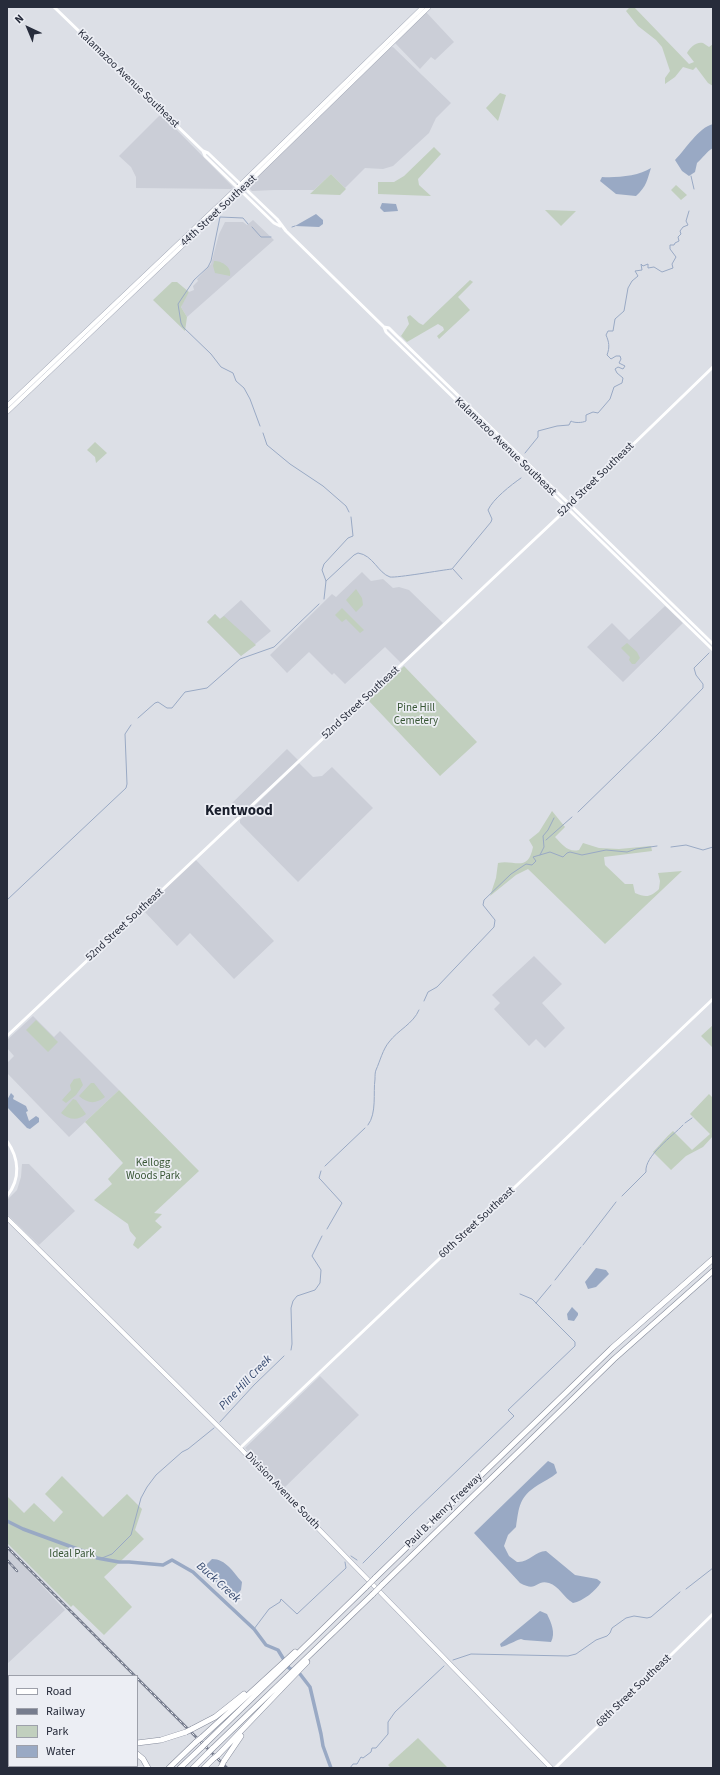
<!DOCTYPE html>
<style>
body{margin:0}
#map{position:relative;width:720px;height:1775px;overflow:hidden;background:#dcdfe6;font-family:"Source Sans 3",sans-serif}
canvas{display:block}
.frame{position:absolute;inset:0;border:8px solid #272c3b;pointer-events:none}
.legend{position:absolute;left:8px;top:1675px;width:130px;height:92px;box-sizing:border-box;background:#eceef4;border:1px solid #9da0aa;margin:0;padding:5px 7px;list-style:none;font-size:12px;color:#272c3b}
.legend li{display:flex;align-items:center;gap:8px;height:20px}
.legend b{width:20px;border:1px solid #9da0aa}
.north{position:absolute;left:8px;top:8px;width:40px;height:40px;-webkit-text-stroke:3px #eceef4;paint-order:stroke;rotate:316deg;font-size:11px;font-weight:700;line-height:16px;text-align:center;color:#272c3b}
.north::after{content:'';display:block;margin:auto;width:14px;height:18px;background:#272c3b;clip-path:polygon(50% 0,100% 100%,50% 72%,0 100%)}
</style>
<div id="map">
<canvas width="720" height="1775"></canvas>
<div class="frame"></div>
<ul class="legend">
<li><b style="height:5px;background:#fff"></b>Road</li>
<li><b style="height:5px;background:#777d8e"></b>Railway</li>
<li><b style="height:11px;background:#c1cfbe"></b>Park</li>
<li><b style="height:11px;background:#99a9c4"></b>Water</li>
</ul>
<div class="north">N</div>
</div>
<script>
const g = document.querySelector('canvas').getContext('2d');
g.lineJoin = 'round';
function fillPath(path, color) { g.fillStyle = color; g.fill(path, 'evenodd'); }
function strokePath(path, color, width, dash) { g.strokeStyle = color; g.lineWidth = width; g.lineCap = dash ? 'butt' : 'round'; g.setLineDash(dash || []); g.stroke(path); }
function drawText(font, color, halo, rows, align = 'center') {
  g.font = font + ' "Source Sans 3",sans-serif'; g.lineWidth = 3.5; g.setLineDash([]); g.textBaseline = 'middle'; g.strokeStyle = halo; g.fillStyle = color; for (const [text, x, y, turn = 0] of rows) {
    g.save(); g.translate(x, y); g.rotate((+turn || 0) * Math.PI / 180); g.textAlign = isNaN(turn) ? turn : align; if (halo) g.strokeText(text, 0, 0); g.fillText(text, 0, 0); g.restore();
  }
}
fillPath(new Path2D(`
 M426 12 454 42 435 60 431 57 420 69 395 43Z
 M393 47 451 103 436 118 429 133 393 166 383 169 365 168 345 188 331 174 314 190H274L252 191 247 186 388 48Z
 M161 114 233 187 231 189 136 188V177L131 167 119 156Z
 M253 220 274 240 187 317 181 307 183 301 189 292 194 290 193 286 198 281 197 279 211 264 219 234 225 222H243L247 225Z
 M362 572 371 581 383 579 393 588 399 587 409 590 443 623 401 663 385 647 345 684 334 673 332 675 309 652 287 673 270 655 332 594 336 597Z
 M241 600 271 631 241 656 207 622 215 614 220 619Z
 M665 606 683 623 623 682 587 647 612 623 629 640Z
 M287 749 298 760 236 819 226 809Z
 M299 763 313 777 322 776 332 767 373 808 298 882 240 823V820Z
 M195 859 274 941 234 979 190 933 177 946 143 910Z
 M534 956 562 984 542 1003 565 1028 545 1048 536 1039 529 1046 494 1009 500 1003 492 995Z
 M33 1016 54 1037 60 1031 119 1090 69 1137 7 1073V1063L14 1056 7 1048V1040Z
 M22 1164H29L75 1211 39 1245 7 1214V1200L17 1190 21 1177Z
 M320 1376 359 1415 284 1488 245 1448Z
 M7 1548 65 1610 7 1664Z`), '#cbced7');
fillPath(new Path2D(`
 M630 7H634L689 64 694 62 687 53C689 48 697 41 703 43 705 44 707 46 709 47L713 44V86L708 83 696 67 693 70 683 67 675 77 665 84V78L670 71 662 47 656 40 638 26 626 11Z
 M500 93 506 95 498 121 486 108Z
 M434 147 441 154 418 179 419 185 431 196 378 194V182H394L404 176Z
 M331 174 346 189 340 195 310 194Z
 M676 185 687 195 681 200 671 190Z
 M545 210 576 211 561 226Z
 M214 261C222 261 232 267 230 276L215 273 213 266Z
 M470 280 473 282 458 297 470 310 439 339 437 336 444 330 443 327 438 324 407 342 401 336 409 324 407 317 410 315 419 323 423 325Z
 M172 282H177L189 292 181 307 187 317 185 331 153 300Z
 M95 442 107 453 96 463 95 457 87 450Z
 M356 589 362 598 363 605 356 612 346 600Z
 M342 608 364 630 360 633 346 619 342 622 335 615Z
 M215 614 220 619 224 616 256 645 241 656 207 622Z
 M627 643 637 652 640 658 635 664H632L629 660 630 657 621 648Z
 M404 666 477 742 440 776 368 700Z
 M552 811 565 827 555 837C562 844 568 853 579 850L583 843 599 848 619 849 651 846 652 851 604 857 605 865 625 884H633L635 893C646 898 651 897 659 889L660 881 658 873 682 871 605 944 528 869 516 875 490 896 496 878 498 863C514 859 528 873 533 847L529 840 539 832Z
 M36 1020 58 1042 48 1052 26 1030Z
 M713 1025V1048L701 1036Z
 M80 1078 83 1085 76 1095 66 1103 62 1100 71 1090 70 1085 74 1079Z
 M91 1083H94L105 1097C96 1104 88 1104 79 1096Z
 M119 1090 199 1171 154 1213 162 1214 155 1221 162 1227 138 1249 133 1245 136 1238 130 1231 128 1224 94 1200 112 1184 108 1179 123 1163 85 1122Z
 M709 1094 713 1098V1136L703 1147 686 1156 671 1170 653 1152C660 1145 665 1138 673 1131L692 1150 710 1134 690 1114Z
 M73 1099 76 1100 86 1114C78 1121 69 1120 61 1113Z
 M62 1476 103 1517 127 1494 142 1509 135 1530 144 1539 104 1577 132 1607 104 1635 73 1605 71 1607 7 1543V1496L24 1513 34 1503 54 1522 63 1512 45 1494Z
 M418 1738 448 1768H391L388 1765Z`), '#c1cfbe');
fillPath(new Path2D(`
 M713 124V148C706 152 703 158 697 163L695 172 689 176 682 171 675 160C686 149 698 128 713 124Z
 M651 168C647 180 647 186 636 196L616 194 600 181 602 177C616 178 639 176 651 168Z
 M382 203 396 204 398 211 384 212 380 208Z
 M316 214 323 220V224L319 227 295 226Z
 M11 1093 14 1096 13 1099 26 1106 28 1111 26 1112 29 1121 36 1116 39 1118V1122L30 1129 27 1128 7 1107V1100Z
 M596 1268 606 1270 609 1274 596 1287 588 1289 585 1282Z
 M572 1307 578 1313V1315L574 1321 568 1320 567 1314Z
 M548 1461 554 1464 557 1473C551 1478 544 1481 538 1485 519 1497 519 1507 516 1527L508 1535 504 1546 509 1556 517 1562C529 1563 535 1551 546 1551L575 1575 597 1579 601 1582C596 1591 583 1601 573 1603 564 1598 559 1586 549 1583 535 1579 538 1593 520 1583L474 1533Z
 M212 1559C226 1559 233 1572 242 1582L241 1590 234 1597 223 1591 204 1567Z
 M540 1611 547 1614C551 1622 556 1633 551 1642L524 1640 521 1639C514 1641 509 1645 501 1647L500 1644Z`), '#99a9c4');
strokePath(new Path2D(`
 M691 176 694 189
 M248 224 243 218 220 217 211 261 208 267 194 280 178 304 181 323 183 327 211 354 221 367 233 373 236 381 244 388 250 399 260 426
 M252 227 261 237H271
 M292 227 295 226
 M263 433 267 445 290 464 323 486 346 506 349 512
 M525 453 538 437V431L557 426 569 425 571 421C574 423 582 423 586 421V415L593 412 598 413 610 399 614 387 622 383 623 378 617 373 615 369 618 367 623 369 625 366 619 363 621 359 620 356H616L611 359 607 355C610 347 609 342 606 335L608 331H613L615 319 624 311 628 288 632 281 638 276 635 271 642 270 641 264 643 266 648 264V268L654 267 662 272 673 268 672 264 676 257 670 249V245H674L675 243 679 241 678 237 681 234 680 231 683 227 688 225 686 221 689 211
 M453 569 462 579
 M326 581 354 555 358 553C373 555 378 573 390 577 397 578 442 570 452 569L491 522 492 519 488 510C493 499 511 485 521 478
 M324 599 326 581 322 570 324 564 348 538 353 536 351 517
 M138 718 155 703 158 702 167 708H172L185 692 207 688 240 659 274 647 319 604
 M578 812 658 734 703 688V684L696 675 694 668 709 653
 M546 840 572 817
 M671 847 686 845 703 850 713 847
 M540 855 544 847 543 836 548 830 554 818
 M7 900 126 788 127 784 125 734 131 725
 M424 1001 428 992 437 987 494 927 495 920 483 905 484 900 511 874 526 864 532 865 536 861 533 857 550 852 563 857 567 853 570 852 582 855 606 850 627 852 636 849 657 846
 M685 1123 692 1118
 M368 1125C377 1113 373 1093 375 1079 375 1076 375 1072 376 1070 380 1061 383 1049 389 1042 398 1030 413 1024 419 1010
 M325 1166 365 1128
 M321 1171 319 1178 321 1180 342 1203 327 1229
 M622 1196 646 1172C644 1156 673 1136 683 1125
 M583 1245 616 1202
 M555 1280 581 1247
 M536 1303 551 1285
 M291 1350 292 1344 291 1308 293 1301 297 1296 315 1290 320 1283 321 1270 312 1256 322 1236
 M220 1422 254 1385 284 1356
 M351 1556 357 1560
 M102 1558 112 1554 131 1535 141 1498 147 1487 156 1475 182 1452 188 1449 214 1428
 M363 1563 411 1515 514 1416 508 1410 575 1346V1342L532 1299 520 1294
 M686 1589 713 1568
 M254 1629 269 1609 280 1602 281 1599 297 1614 346 1568 345 1562
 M453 1660 471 1654 568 1656 576 1654 596 1640 607 1636 610 1633 612 1628 626 1618 634 1616 647 1618 651 1617 680 1592
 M350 1768 353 1764H357L361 1757 363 1758 371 1752 372 1748H376L388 1734V1722L395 1712 444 1666`), '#99a9c4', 1);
strokePath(new Path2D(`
 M7 1521 23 1529 91 1554 97 1558 119 1562H129L163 1565 172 1560 193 1572 254 1629 266 1645 278 1650 289 1668 300 1674 310 1687 321 1734 323 1746 331 1768`), '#99a9c4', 3.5);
const primary = new Path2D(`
 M7 406 238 187 423 7
 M7 412 241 190 429 7
 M7 1218 240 1448 551 1768`);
const motorway = new Path2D(`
 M375 1578 612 1348 713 1259
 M382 1585 614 1359 713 1271
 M7 1698 9 1700
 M7 1708 9 1710
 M7 1715 9 1716
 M7 1722 9 1724
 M7 1729 9 1732
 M192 1729 215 1717 244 1694
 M201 1738 295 1652
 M137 1743 161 1740 186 1732
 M206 1743 366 1587
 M212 1749 373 1594
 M137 1754 143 1759 148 1768
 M218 1755 307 1662
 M224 1761 241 1736
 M27 1766 28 1768
 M50 1766 52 1768
 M60 1766 63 1768
 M67 1766 70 1768
 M80 1766 82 1768
 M104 1768 105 1766
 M169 1768 196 1742
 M180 1768 202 1747
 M193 1768 208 1753
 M204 1768 213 1759`);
strokePath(primary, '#9ca2b1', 5);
strokePath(motorway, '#858b9b', 6);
strokePath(new Path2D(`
 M54 7 203 151 208 153 277 219 286 231 384 327 389 328 396 335 713 644
 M203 151 205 156 274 223 280 226
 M384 327 386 332 713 650
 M7 1036 555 520 713 367
 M7 1141C19 1158 21 1179 7 1196
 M240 1448 713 999
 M555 1768 713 1614`), '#fff', 3);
strokePath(primary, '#fff', 4);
strokePath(motorway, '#fff', 5);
const rail = new Path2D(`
 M7 1547 135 1676
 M7 1560 17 1571
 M137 1678 227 1768`);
strokePath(rail, '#777d8e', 2.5);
strokePath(rail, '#eceef4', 1, [3]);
const motorwayBridge = new Path2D(`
 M366 1587 375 1578
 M373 1594 382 1585
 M186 1732 192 1729
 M196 1742 201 1738
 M202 1747 206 1743
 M208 1753 212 1749
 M213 1759 218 1755
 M221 1767 224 1761`);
strokePath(motorwayBridge, '#858b9b', 6, []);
strokePath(motorwayBridge, '#fff', 5);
drawText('11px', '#272c3b', '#eceef4', [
 ["Kalamazoo Avenue Southeast",128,79,44],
 ["44th Street Southeast",219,211,-43],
 ["Kalamazoo Avenue Southeast",505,447,44],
 ["52nd Street Southeast",596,480,-44],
 ["52nd Street Southeast",361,703,-43],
 ["52nd Street Southeast",125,925,-43],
 ["60th Street Southeast",477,1223,-43],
 ["Division Avenue South",282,1491,46],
 ["Paul B. Henry Freeway",444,1511,-44],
 ["68th Street Southeast",634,1691,-44]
]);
drawText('11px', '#385635', '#eceef4', [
 ["Pine Hill",416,709],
 ["Cemetery",416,722],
 ["Kellogg",153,1164],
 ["Woods Park",153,1177],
 ["Ideal Park",72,1555]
]);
drawText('italic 12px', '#33476d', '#eceef4', [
 ["Pine Hill Creek",246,1383,-46],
 ["Buck Creek",218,1583,42]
]);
drawText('bold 15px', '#191e2c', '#eceef4', [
 ["Kentwood",239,812]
]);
</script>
